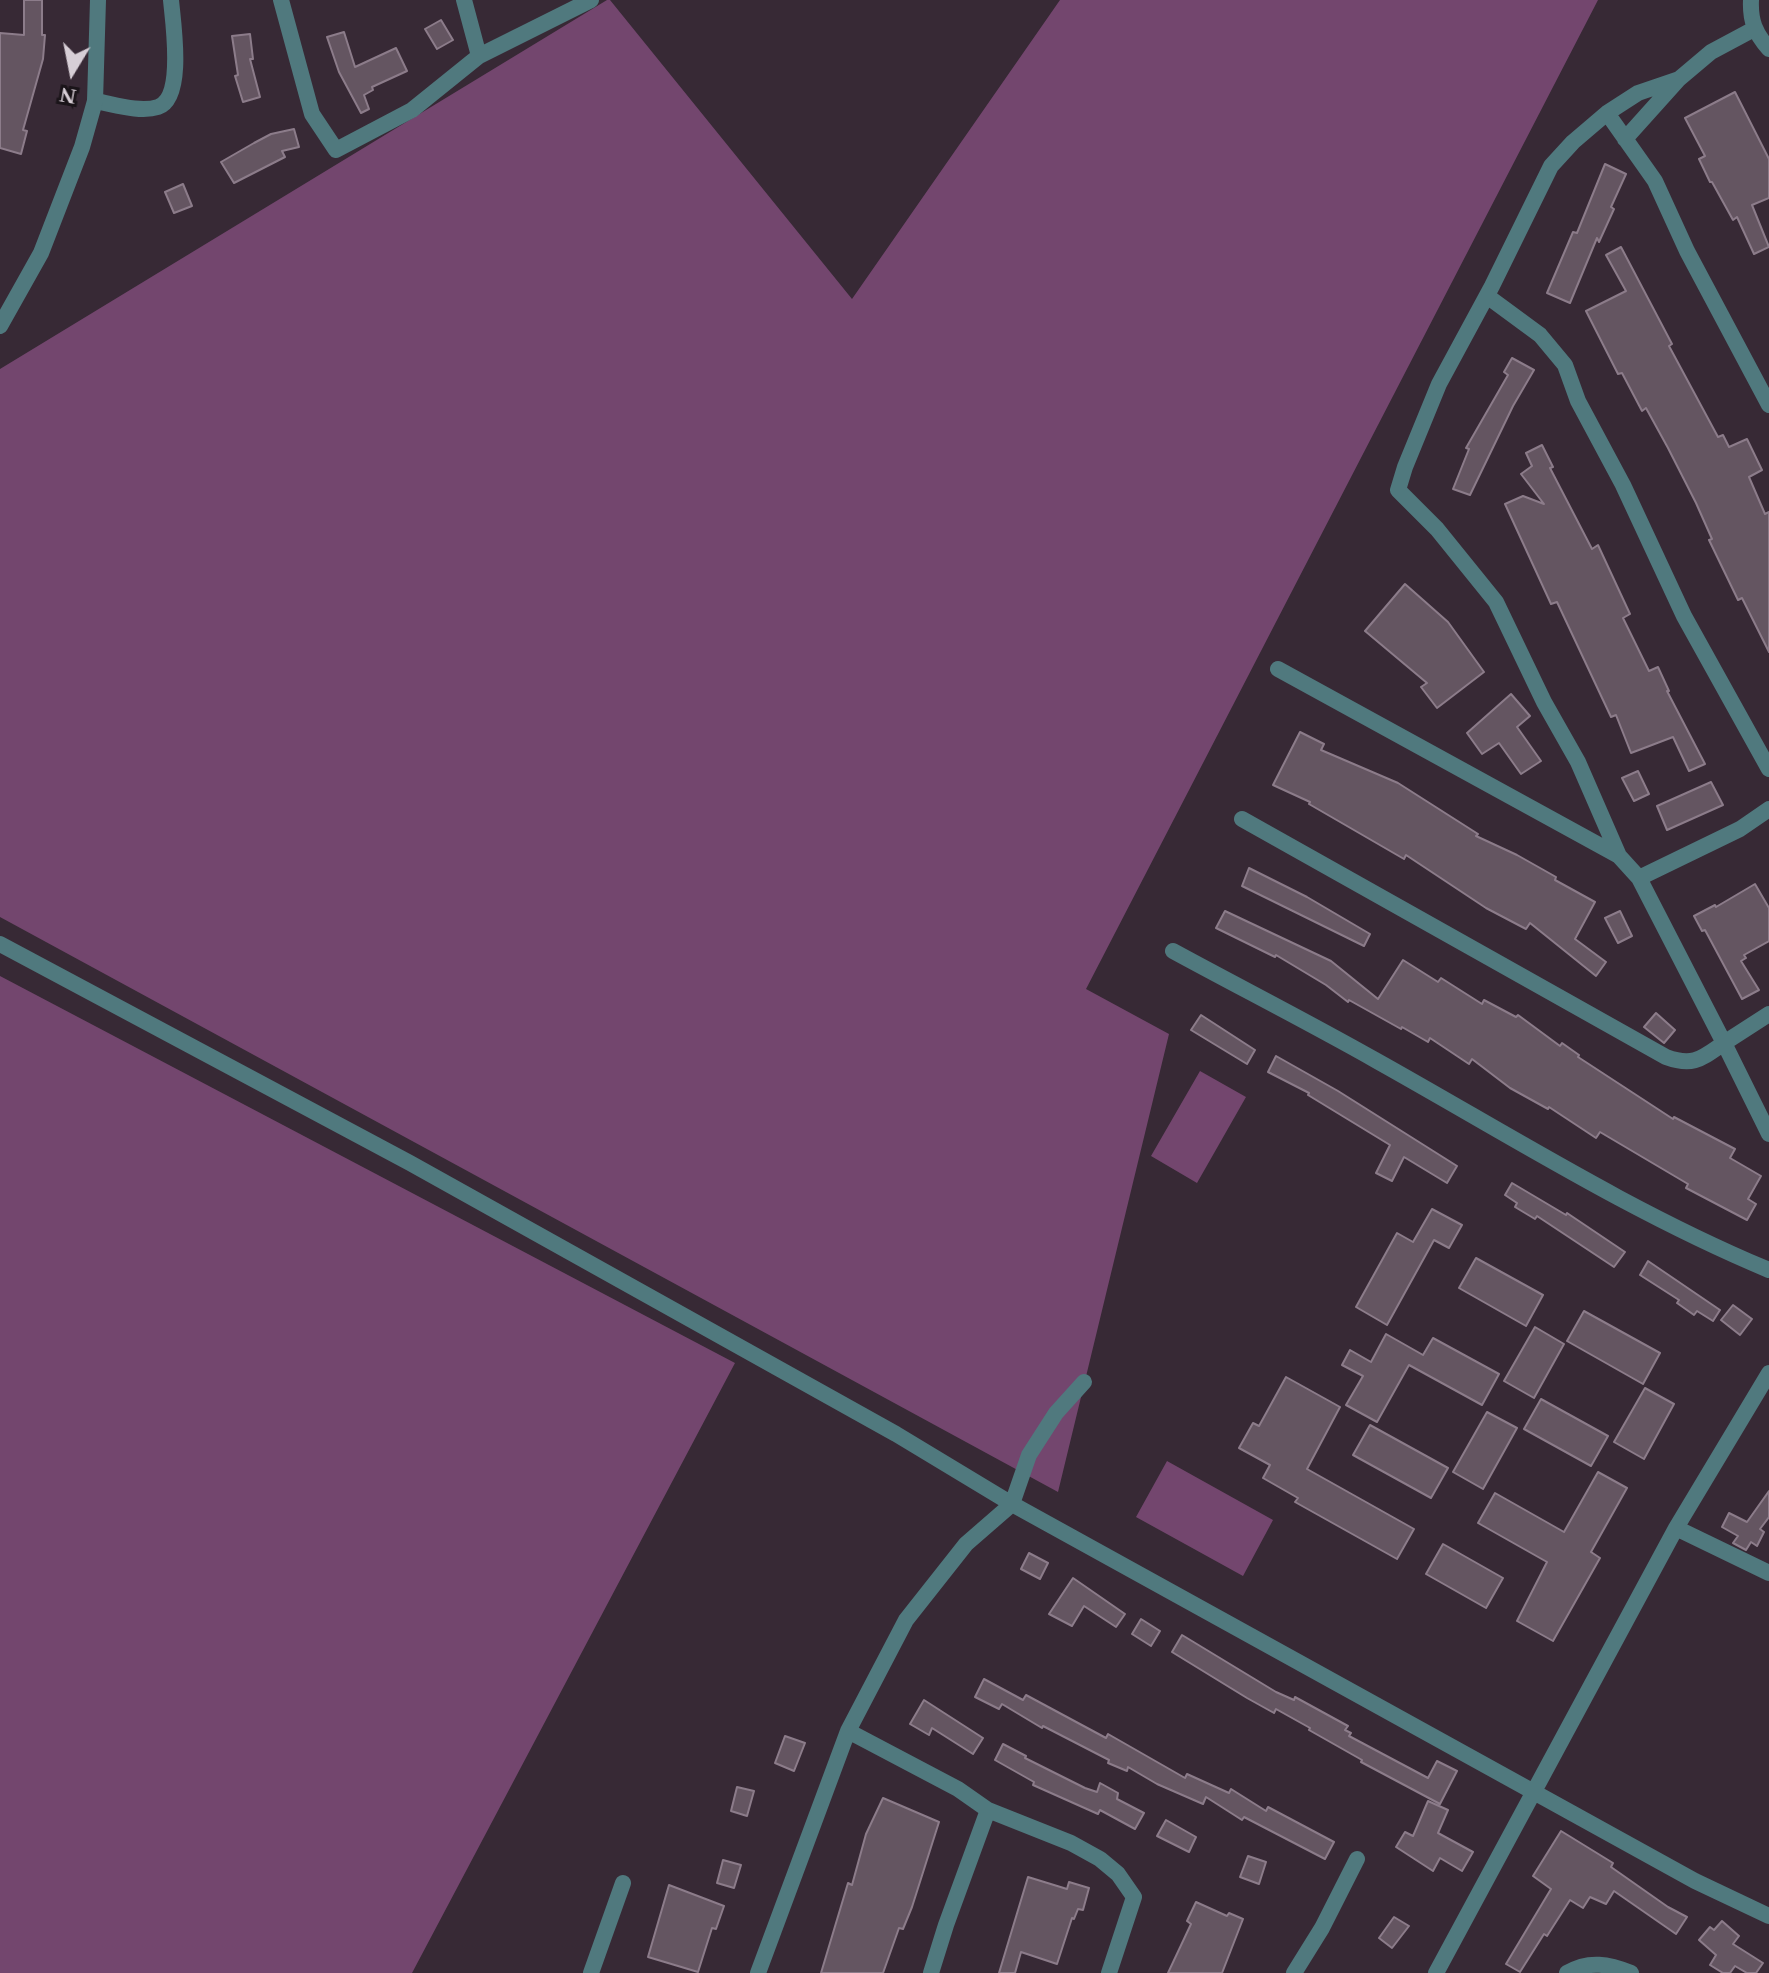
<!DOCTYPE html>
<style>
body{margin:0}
#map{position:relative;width:1769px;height:1973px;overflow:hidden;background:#372935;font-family:"Times New Roman",serif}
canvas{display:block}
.north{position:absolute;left:32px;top:32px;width:80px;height:80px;-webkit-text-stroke:6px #1a1419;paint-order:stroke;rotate:190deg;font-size:22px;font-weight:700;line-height:32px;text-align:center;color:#d7ced6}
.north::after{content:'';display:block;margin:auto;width:28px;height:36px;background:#d7ced6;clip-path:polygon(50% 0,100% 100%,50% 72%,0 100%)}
</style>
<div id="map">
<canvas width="1769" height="1973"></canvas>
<div class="north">N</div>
</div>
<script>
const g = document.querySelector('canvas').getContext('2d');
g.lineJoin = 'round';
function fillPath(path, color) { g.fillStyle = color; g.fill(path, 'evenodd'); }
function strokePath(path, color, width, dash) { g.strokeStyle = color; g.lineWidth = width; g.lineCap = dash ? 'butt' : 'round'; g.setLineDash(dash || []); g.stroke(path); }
fillPath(new Path2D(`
 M607 0H610L852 299 1060 0H1598L1086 989 1169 1034 1058 1492 0 917V369Z
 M0 976 735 1363 412 1973H0Z
 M1200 1071 1246 1097 1197 1183 1151 1156Z
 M1167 1461 1273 1520 1243 1576 1136 1517Z`), '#73466e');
const building = new Path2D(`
 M24 0H42V35H45L43 59 23 130 27 131 21 154 0 148V33L24 35Z
 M441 20 453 40 437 49 425 29Z
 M344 32 355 67 396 48 407 71 372 87 373 90 364 95 369 109 361 113 339 72 327 37Z
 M250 34 253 59H250L260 97 243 102 235 76 238 75 232 36Z
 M1735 92 1769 159V198L1752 205 1769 247 1754 254 1737 217 1733 220 1712 182H1710L1699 159 1705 156 1685 118Z
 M294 129 299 147 282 151 285 157 234 183 221 162 254 143 271 134Z
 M1605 164 1626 174 1611 207 1614 209 1599 242 1597 238 1570 303 1547 293 1573 232 1577 233Z
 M183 184 192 206 174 213 165 192Z
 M1621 247 1672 344 1669 346 1718 437 1723 435 1729 447 1747 439 1762 470 1749 477 1765 514 1769 512V652L1742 598 1738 600 1709 540 1712 539 1696 503 1668 448 1646 408 1642 411 1622 373 1618 374 1586 311 1626 291 1606 255Z
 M1512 358 1534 370 1513 406 1470 495 1453 489 1469 449 1466 448 1508 375 1504 372Z
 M1542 445 1553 467 1550 468 1592 549 1598 545 1630 614 1623 618 1649 671 1658 667 1669 691H1667L1705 764 1689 771 1673 737 1631 753 1616 715 1611 717 1557 602 1551 604 1505 504 1523 496 1544 504 1521 474 1532 466 1526 453Z
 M1405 584 1448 622 1484 672 1437 708 1421 687 1427 683 1365 631Z
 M1511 694 1530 716 1517 727 1541 761 1521 774 1499 743 1482 754 1467 733Z
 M1300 732 1324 744 1321 750 1398 783 1478 834 1476 836 1517 855 1556 877 1555 880 1595 902 1575 939 1606 962 1596 976 1530 923 1526 929 1486 908 1406 855 1404 859 1309 804 1310 802 1273 785Z
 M1638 771 1649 794 1634 801 1622 778Z
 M1711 782 1723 805 1667 830 1657 806Z
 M1249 868 1307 897 1370 934 1364 946 1242 886Z
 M1755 884 1769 908V941L1744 955 1746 958 1741 961 1759 990 1742 999 1705 930 1702 931 1694 916 1715 905 1716 907Z
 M1225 911 1331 961 1378 999 1403 960 1438 982 1441 978 1482 1004 1484 1000 1516 1017 1518 1015 1560 1046 1562 1043 1579 1055 1578 1057 1673 1119 1674 1117 1735 1149 1730 1158 1761 1176 1748 1199 1756 1204 1747 1220 1686 1188 1688 1184 1600 1132 1596 1138 1549 1107 1548 1109 1510 1088 1472 1059 1469 1064 1430 1038 1428 1042 1402 1027 1401 1029 1349 1000 1348 1002 1326 985 1276 955 1275 957 1216 928Z
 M1620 911 1632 936 1618 943 1605 918Z
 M1656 1013 1675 1030 1664 1043 1644 1027Z
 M1201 1015 1255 1050 1247 1064 1191 1030Z
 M1276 1056 1338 1091 1457 1166 1447 1183 1404 1157 1392 1181 1376 1173 1390 1145 1308 1095 1309 1093 1268 1072Z
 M1512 1183 1566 1215 1567 1213 1625 1252 1614 1267 1537 1216 1535 1219 1515 1207 1517 1203 1505 1195Z
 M1432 1209 1462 1225 1449 1248 1434 1240 1387 1325 1356 1307 1397 1233 1413 1242Z
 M1476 1258 1543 1295 1526 1326 1459 1288Z
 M1648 1261 1720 1310 1713 1321 1697 1311 1694 1315 1677 1303 1679 1300 1640 1275Z
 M1733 1305 1752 1319 1740 1335 1721 1320Z
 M1584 1311 1660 1353 1643 1384 1567 1341Z
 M1535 1327 1564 1344 1534 1398 1504 1381Z
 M1386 1334 1423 1355 1433 1338 1499 1374 1482 1405 1409 1365 1377 1422 1346 1405 1363 1376 1342 1365 1350 1350 1371 1362Z
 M1286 1377 1340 1407 1307 1469 1414 1529 1397 1559 1295 1502 1298 1498 1263 1478 1270 1465 1239 1448 1253 1423 1259 1426Z
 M1645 1388 1674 1404 1644 1459 1614 1442Z
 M1541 1399 1608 1436 1591 1466 1524 1429Z
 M1487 1412 1517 1428 1483 1489 1453 1472Z
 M1370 1425 1448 1468 1431 1498 1353 1455Z
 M1598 1472 1627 1488 1591 1552 1600 1558 1553 1641 1517 1621 1547 1562 1478 1523 1495 1493 1564 1532Z
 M1769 1491V1517L1760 1529 1764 1532 1757 1546 1751 1542 1746 1550 1733 1543 1738 1536 1722 1527 1729 1513 1747 1522Z
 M1443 1544 1503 1578 1486 1608 1426 1574Z
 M1029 1553 1048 1563 1040 1579 1021 1569Z
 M1073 1578 1125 1614 1116 1627 1084 1606 1072 1626 1049 1614Z
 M1141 1619 1160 1631 1151 1646 1132 1634Z
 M1182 1635 1276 1692 1294 1700 1295 1697 1348 1726 1345 1730 1351 1733 1349 1736 1428 1778 1437 1761 1457 1771 1440 1804 1361 1762 1362 1760 1309 1730 1310 1728 1276 1709 1274 1713 1247 1698 1172 1652Z
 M984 1679 1023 1700 1026 1695 1106 1738 1108 1734 1185 1778 1187 1774 1229 1793 1231 1789 1266 1811 1268 1807 1334 1842 1325 1859 1244 1817 1242 1820 1206 1797 1203 1804 1157 1784 1128 1767 1127 1771 1108 1763 1109 1760 1043 1726 1042 1728 1002 1704 999 1709 975 1697Z
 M924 1700 983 1738 973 1754 932 1728 929 1735 910 1724Z
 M785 1736 805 1743 794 1771 775 1763Z
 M1003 1744 1026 1756 1025 1758 1085 1788 1097 1792 1100 1783 1118 1793 1117 1799 1144 1813 1135 1829 1100 1810 1098 1814 1033 1785 1034 1782 995 1760Z
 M737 1787 754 1791 747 1816 731 1811Z
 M883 1798 939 1822 912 1907 903 1929 899 1928 883 1973H821L848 1883 852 1885 866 1834Z
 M1428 1801 1448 1810 1438 1833 1473 1852 1462 1871 1440 1858 1433 1871 1396 1847 1405 1832 1413 1836Z
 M1166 1820 1196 1837 1189 1852 1157 1836Z
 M1561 1831 1613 1863 1611 1867 1668 1907 1687 1917 1676 1934 1614 1891 1606 1904 1590 1897 1583 1908 1570 1900 1547 1936 1544 1934 1520 1972 1506 1964 1551 1889 1533 1876Z
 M1248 1856 1266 1862 1259 1884 1240 1877Z
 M723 1860 741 1865 734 1888 717 1883Z
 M1028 1877 1067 1889 1069 1882 1089 1888 1083 1910 1078 1909 1074 1919 1072 1918 1057 1964 1021 1952 1015 1973H999Z
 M669 1885 724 1906 716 1929 712 1928 698 1972 648 1957Z
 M1196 1902 1227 1916 1229 1913 1243 1919 1222 1973H1168L1191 1924 1187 1921Z
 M1394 1917 1409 1926 1392 1948 1379 1938Z
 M1722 1921 1739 1936 1733 1944 1763 1963 1756 1973H1747L1735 1966 1730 1973H1723L1710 1965 1716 1955 1699 1940 1710 1927 1714 1930Z`);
fillPath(building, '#645561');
strokePath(building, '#8c7c8a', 2);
strokePath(new Path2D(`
 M281 0 312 114 336 150 412 110 479 56 591 0
 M464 0 479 56
 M1751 0C1750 21 1755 33 1769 49
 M95 101C113 104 140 113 158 107 185 98 173 23 171 0
 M1607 113 1655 181 1687 251 1769 405
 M1625 139 1678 80
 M1487 296 1540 335 1565 365 1578 401 1623 485 1684 616 1769 769
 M1242 819 1666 1057C1693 1067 1701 1059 1724 1043L1639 878 1619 856 1278 669
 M1619 856 1578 762 1544 702 1496 602 1437 529 1398 490 1405 467 1439 384 1492 286 1551 166 1573 142 1607 113 1638 93 1679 79 1711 52 1754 29
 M1639 878 1740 829 1769 809
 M0 944 410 1163 896 1434 1012 1504 1695 1881 1769 1916
 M1173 951C1241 988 1310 1023 1377 1061 1506 1133 1632 1213 1769 1270
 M1769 1014 1724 1043 1769 1134
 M1676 1528 1769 1573
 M848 1731 958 1789 988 1810 1071 1843 1100 1859 1118 1874 1134 1897 1109 1973
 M591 1973 623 1883
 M758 1973 848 1731 906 1620 966 1544 1012 1504 1029 1455 1056 1413 1084 1382
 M931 1973 946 1925 988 1810
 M1294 1973 1322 1928 1357 1859
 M1436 1973 1676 1528 1769 1373
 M1567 1973C1589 1960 1609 1964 1631 1973`), '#50797e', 16);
strokePath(new Path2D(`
 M0 326 41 253 82 147 95 101 98 0`), '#50797e', 16);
</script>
